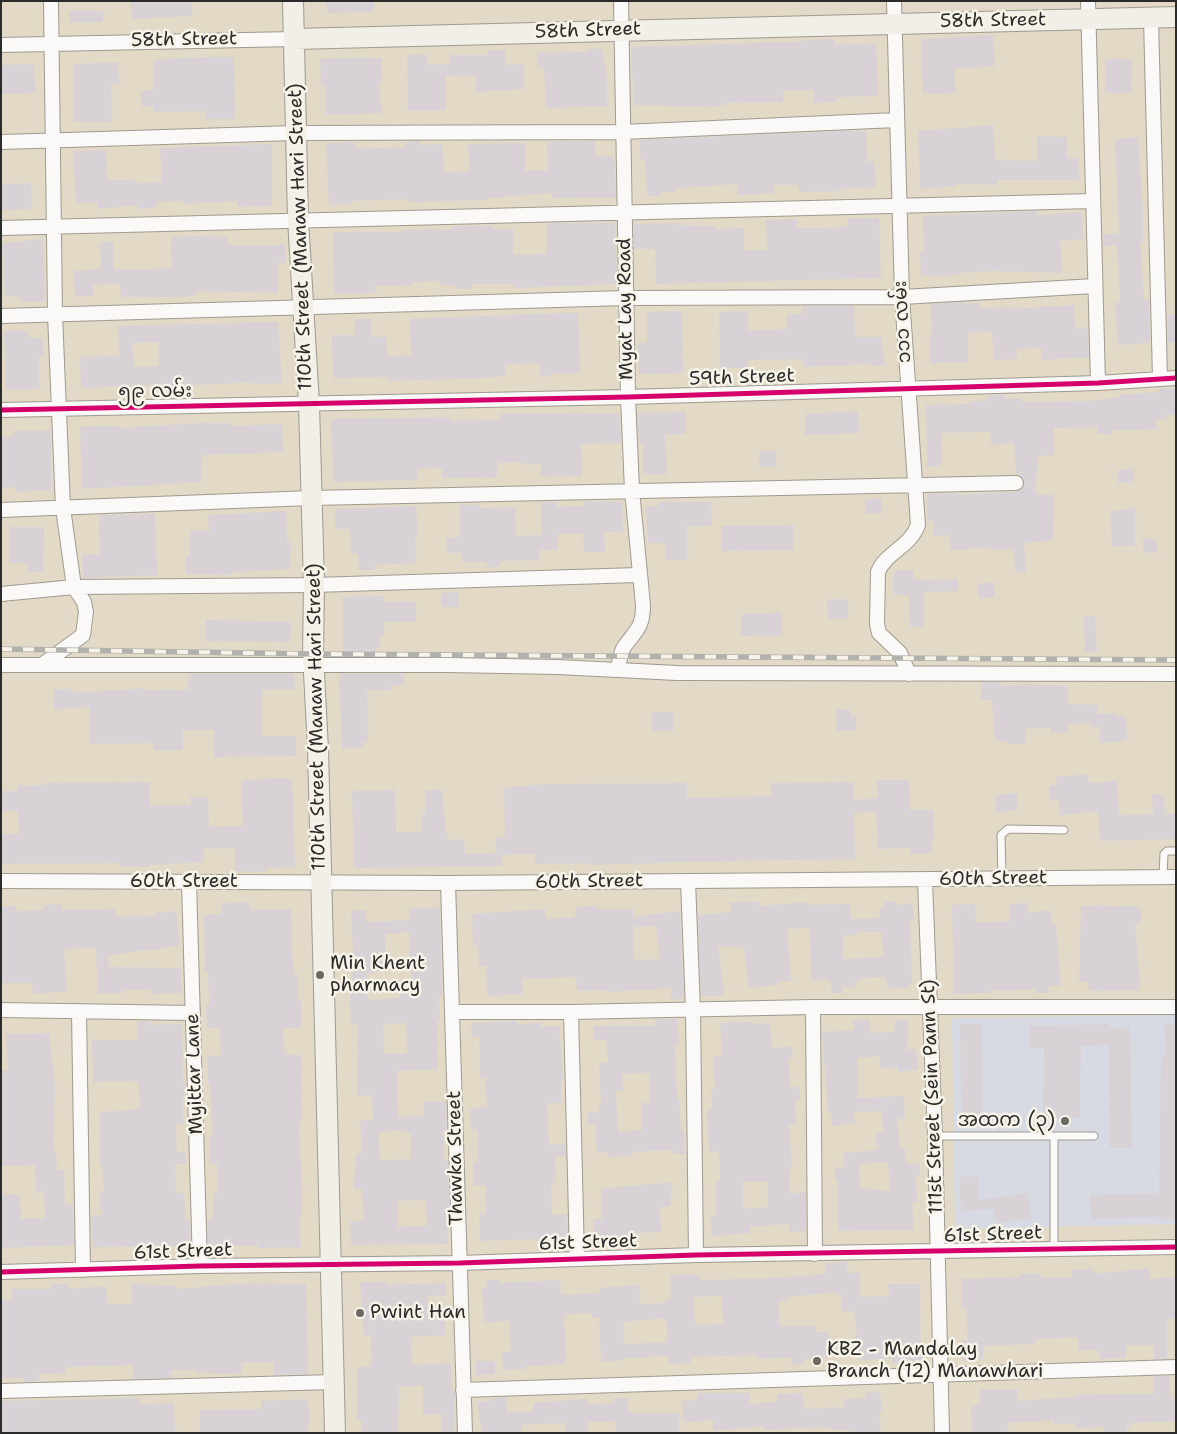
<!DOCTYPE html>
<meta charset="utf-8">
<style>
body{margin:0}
#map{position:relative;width:1177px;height:1434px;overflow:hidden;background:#e2d9c7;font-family:"Shantell Sans",sans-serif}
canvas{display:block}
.frame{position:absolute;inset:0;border:2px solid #2b2b2b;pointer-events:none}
</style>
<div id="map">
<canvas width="1177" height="1434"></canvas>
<div class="frame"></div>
</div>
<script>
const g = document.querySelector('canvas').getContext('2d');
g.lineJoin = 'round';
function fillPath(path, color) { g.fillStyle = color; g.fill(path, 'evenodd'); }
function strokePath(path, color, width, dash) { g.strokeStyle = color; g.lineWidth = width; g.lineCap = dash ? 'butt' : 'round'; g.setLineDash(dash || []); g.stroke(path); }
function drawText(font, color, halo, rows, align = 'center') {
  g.font = font + ' "Shantell Sans","Noto Sans Myanmar",sans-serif'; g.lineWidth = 5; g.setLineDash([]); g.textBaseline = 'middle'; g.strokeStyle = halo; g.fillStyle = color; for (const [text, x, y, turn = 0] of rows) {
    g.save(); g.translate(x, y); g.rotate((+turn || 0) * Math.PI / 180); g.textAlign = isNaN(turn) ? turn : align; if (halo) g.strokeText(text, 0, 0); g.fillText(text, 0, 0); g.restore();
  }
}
fillPath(new Path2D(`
 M1176 1015V1224L955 1229 952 1018Z`), '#d7dae3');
fillPath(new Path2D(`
 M131 1H192V16L132 19Z
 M326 1H373V12L327 13Z
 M69 11H103V22H69Z
 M993 35 995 66 954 69 955 93 923 94 921 39Z
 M822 39H834L835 45 876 43 878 96 837 97V102L814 103 813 90 783 91V102L726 103V105L710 107 634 105 631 47 791 42Z
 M602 48 607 79V106L546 108 544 67 538 68 537 53 586 52V50Z
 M505 50 506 65 524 64V89L476 92V75L446 76V110L408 111 407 55 427 54V65L450 64 449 55H488V51Z
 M204 57H234L235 119H205V111L154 112V106H141V91L154 90 153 60Z
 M356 58H381L382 82H378L382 113 326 115V86H321L320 59Z
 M1105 59H1132L1131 93H1105Z
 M118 62 119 84H111L112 122H73V64Z
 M34 64 35 93 1 94V65Z
 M993 125 995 160 1037 161V136L1067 137V158H1078L1079 180H998V185L957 184V186L920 189 918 131Z
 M839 131H866L867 162 874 161 876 187 840 189V191L799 192V185H773L774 193 737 195V184L675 188V192H661V196H647L645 161H641L639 140Z
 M1138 137 1143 212V242H1140L1144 300H1149L1150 343 1118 345 1115 302H1120L1117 245 1103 246V235L1119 233 1115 139Z
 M420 141V145L442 144 444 172 470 171 468 144 525 143V171L548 170 547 142 595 141V157L614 156 616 197 552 198V193L488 198V200L409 202V199L351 201V204L329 205 326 143 355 142V149L405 147V142Z
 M272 144V206L237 207V201L184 204V201L156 202V208L138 209V205L98 209 97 203H76L73 151 106 150 107 180H134L135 183 162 182 160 148Z
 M31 183 32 209 2 210 1 184Z
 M1037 211 1038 215 1082 212 1083 239 1060 241 1062 273 992 271 959 273V275L921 276 920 252H924L923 216Z
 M879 218 881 278 656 284 655 249H634V224L677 223V225L716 226V229L744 228V251L767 250 766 220 797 219V228H820L847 227V219Z
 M547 223H615L617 284 513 288V284H472V289H455V285H440V281L413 282V285L375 286V293H334L333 232H401V230L453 229V226H493V229H513V255L547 254Z
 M195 236 228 237V246L285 245V263H278V293L197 291 198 295 183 297H121L120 284 93 285V296L75 297 74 271 101 269 100 242H113L114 269 136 270 172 268 171 237Z
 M43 238 45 302H20V296L5 297 2 244Z
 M964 302V304L979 303 980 308 1014 307V309L1074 305 1075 329 1088 328 1089 357 1042 360 1041 348 1016 349 1017 359 994 360 992 332 968 333V362L930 363 929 334H932L931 304Z
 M802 306H854L855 337H881L885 365 870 366V364L804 367V359L748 360V368H720L719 312 748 311V330L787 329V314H803Z
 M682 311 683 373 639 374 638 343H647V312Z
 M562 313H578L580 373H551V376L540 377V363L505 364V376L481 378 389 381V377L333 378 332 335H355V319H371V337H386L387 356 411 355 410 319Z
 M1176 314V342L1168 343 1167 315Z
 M278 322 282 383 252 384V382L200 385 163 387V384L81 388 80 357 119 356 118 326ZM158 342 159 366 134 367 132 343Z
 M4 331H28L29 338H43V357H39V389H6Z
 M1159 388 1176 389V415H1166L1165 419 1156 418 1157 429 1119 430 1112 431V434H1098V427L1054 428V455L1038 456 1035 494 1054 495 1053 540 1024 543 1026 572 1015 573 1014 549H990V547L951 550 949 535 934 536V521H927V494L956 493V495L1016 492 1023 488 1025 482 1021 476 1016 474 1014 443 991 445 990 432 941 433 942 466 927 467 926 405 970 404V401H988L987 396 1005 395V399L1021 398 1022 402 1089 401 1120 397V395L1159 392Z
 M858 411 859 433 805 435V414Z
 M686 412V434L665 435 667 474H643V443H639L637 413Z
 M579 413 620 414 621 443 581 444 582 476 541 477V464L523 465V462L497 463V477L442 478V468L417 469V480L334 482 331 419 450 417V421L499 420V414Z
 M201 423H230V426L282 424 283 452 202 455 201 482 82 489 80 427 119 426 120 428Z
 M51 430V490L15 492V487L1 488V437L14 436 13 431Z
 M759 451H776V467H759Z
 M1134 469V482L1118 483V470Z
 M865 499H882V513L865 514Z
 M583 501 622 502 623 532H604L605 552H584L583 533H580L558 534V550H541L539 552V560L500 561V567H487V562H462V553H447L446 538 460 537V505H480V508L515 507 516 536 541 535V502H557V507L583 506Z
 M658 502H711L712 526H687V560H665V543H648L646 507 658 506Z
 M416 506 418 536H415L416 563 374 565 375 570H359L358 554H351L350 529H335V509Z
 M1135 508V546H1112L1110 511Z
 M286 511 287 542H291L290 569 231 572V575L186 574V556H190V531H209L208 515Z
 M155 514 157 575 83 578 82 555 100 554 99 515Z
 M793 525V550L722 551 721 526Z
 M9 527H44L43 572H28V563H9Z
 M1156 538 1157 552 1144 553 1142 540Z
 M913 570V580L958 579V591L924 592V627H910L909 595H894V571Z
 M994 582 995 597 979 599 977 584Z
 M458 592 459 607H442L441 593Z
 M384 596V602L416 601V621L384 622V635H380V648H376V656H343V597Z
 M827 599H848V619H828Z
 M782 613V635L741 636V614Z
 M1095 616 1097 652 1085 653 1084 617Z
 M206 620 291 622 290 642 206 641Z
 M189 674H294L295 689 262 690V736H296V756L214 757V730H183V750H153V743L89 744 90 707 54 709 53 690 72 689V693L146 688V690H188Z
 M339 674H404V685H391V690H367L368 742H363V747L342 749Z
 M981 682H999V686L1027 684 1067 686 1068 704 1098 705V714L1116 713V716H1126L1127 740 1100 743V726L1091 727 1090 723 1068 724V733H1051V728L1025 729 1026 744H1008V741H995L992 700H981Z
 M850 709V716H856V730L837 731 836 710Z
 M652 712H673V731H652Z
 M1088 774 1089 783 1117 781 1119 815 1153 814 1152 795 1164 794 1165 814H1176V839L1100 841 1098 811 1060 815 1059 800 1049 801V786L1057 785 1056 777Z
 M292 778 295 867 266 868V872L235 871V848L203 849 204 862 150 865V867L119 866V863L1 864V834H19L18 811H1V791H18V786L45 785V783L149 782 150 805H191L190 797H208L209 826 219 827 243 826 241 780Z
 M877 780H909L910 810H933L934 841H931V853L910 854V848L878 849 876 812 854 813 855 859 662 862V863L588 865V863L535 864V854L502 855V866L354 868 352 791 395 790 396 832H422V813H426V790H442L446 834H448V840L464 839 465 854 496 853V837H505L504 788 546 784 687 783V798L771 796V783L853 782V800L877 798Z
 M1017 793 1018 810 996 812 995 795Z
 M896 901V905L912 903 914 920H910L912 984H909V987L888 989 886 977H874L858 979V983H854L855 987H842L843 993H832L830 980 811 981 810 928 787 929 791 981H777V985L749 988 744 947H718L724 993 721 994V996H701L698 914 703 915 731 912 730 902H759V906L807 902V905L850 904 851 919 880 918 879 907H883V902ZM857 932H881L884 957 843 959V935H857Z
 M250 902 251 910 291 909 293 974H298V1001H301L302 1028H282L285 1054 301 1055 302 1121H299V1135L302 1190V1214L299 1215 301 1247 258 1248V1245L208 1246 207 1220H213V1193H218L217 1163H210L209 1135H213L210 1083H208V1056L221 1055 220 1028H207L206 1006 209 1005 208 973H205L204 915 222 914V903Z
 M1028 902V913L1050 910 1052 924H1056L1061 986H1048L1049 993H1035V989L1005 991 989 990V993L954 994 952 905 975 904 976 923 1010 921 1009 905Z
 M62 904V910L116 909V917L157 916 156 913 176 911 180 946 108 955 109 967 181 968 182 993 151 994V989L123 990V993L98 994 96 948 64 949 67 991 33 994 32 983H1V907L15 906V911L43 910V905Z
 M1107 905V907L1140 906 1141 923H1135L1140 990 1089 991 1088 981 1079 982 1081 906Z
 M598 906V909H633V917L678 911 680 913 684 998 671 1000V988L606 992V990L577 991 576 977 522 979 523 994 487 996 486 966H479L478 945H473L472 914 545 909 546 919 575 917V907ZM656 926 660 959 634 960 633 927Z
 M440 907 442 997H439L440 1021H437L438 1069 397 1071V1095L398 1117 424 1116 423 1102 446 1101 447 1130H443L444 1161H448L450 1219H447L448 1244 351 1245 350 1221H364L362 1189H354L356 1154 362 1153 360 1121 373 1120 372 1095 357 1096 358 1024 351 1025 350 1004V986H353L352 973H354L351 910H366V922L409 920V909ZM409 932 411 979H399L400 998 368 1000 366 973 387 972 385 934ZM406 1023 407 1053 384 1054 383 1024ZM406 1130V1134L411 1133V1159L380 1160 378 1132ZM426 1200 427 1226 398 1227V1201Z
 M655 1019H677L679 1045H675L677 1099H679L681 1130H684L685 1154H674L673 1150 631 1152V1156L608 1157V1152L597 1153 595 1125H588V1113L599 1112V1105L601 1104 599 1063H608L606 1040H593V1026H655ZM649 1073 650 1103H641L642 1130 618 1132 616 1091H623L622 1074Z
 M870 1020V1033L894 1032 895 1020 908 1021 907 1050 916 1049 918 1070 898 1072V1067L880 1068V1056L858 1058V1098L904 1096 905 1118 897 1119 900 1149 905 1148 906 1164H919L920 1175 916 1176 917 1202H912L914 1230 838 1231V1180H835V1167H844L843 1153 877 1150 875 1133H883L882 1111 853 1112 855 1123 832 1126 831 1111H828L822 1032 854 1030 853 1021ZM888 1162 890 1191 860 1188 859 1164Z
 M149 1021V1025L182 1024 183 1083H186V1095H183V1124H176L177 1152H185L186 1164H175L176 1193H184L185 1220 190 1221 191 1246 93 1247 91 1215H101L99 1193H104L102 1165H100V1112L140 1109 139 1083 136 1081 93 1082 92 1040H138V1022Z
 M517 1021V1024L541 1023V1027L559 1026 563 1078H561V1103H547L549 1145 565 1144 566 1156H555L556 1183H551L552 1215 567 1214 568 1238 480 1241 479 1213H486L485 1186H474V1162H478V1131H471L470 1108 487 1107 485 1078H480L479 1037H472L471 1023Z
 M753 1022V1024L770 1023 772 1048 792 1046 793 1058H788L790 1087H799L800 1099H795L796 1124H789L792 1168 789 1169V1194L806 1192V1231L789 1232V1224L750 1227V1233L712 1236 710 1215H716V1181H720L719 1151 709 1152 707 1110 712 1109 711 1089H715L713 1057 722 1056 720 1023ZM768 1181V1207L743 1209V1182Z
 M960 1024H982L983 1116H961Z
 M1110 1024V1028L1130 1027 1132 1148H1110L1109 1045 1081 1046 1080 1118H1043L1044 1048H1030L1029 1026Z
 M1164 1024H1176V1219H1159V1217L1091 1219 1090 1195 1159 1193 1161 1055H1166Z
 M49 1033 55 1086 53 1151H56L57 1170H64L65 1205H73L74 1245 1 1248V1195L20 1194 21 1219 45 1218 44 1191H36L35 1165 1 1166V1071L8 1070 6 1034Z
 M978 1176 979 1200 1028 1193 1031 1218 996 1223 994 1209 961 1211 959 1177Z
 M672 1182 670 1206 660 1207 661 1232 637 1233V1236L594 1238 593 1219H602L601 1189Z
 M847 1262V1273H859L860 1297 889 1296 888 1284H920L921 1362 892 1363V1358L859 1361 854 1335 857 1334 854 1311H842V1295H837V1292L787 1297V1301H778L780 1326H816V1332H828L830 1357 803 1359V1364L792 1365 791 1357 758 1359V1355L690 1357 691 1363 669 1364V1356L624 1358V1360L601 1362 599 1317H592L591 1313 564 1314 566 1364 526 1366V1369L503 1370 502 1352H511L509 1321 484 1322 482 1288H487L486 1280H499V1283L560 1280 561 1295 600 1293 599 1288 639 1285 640 1304 665 1303V1299H671L670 1275H699V1280L775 1278 826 1274V1263ZM722 1296 723 1324 695 1325 693 1297ZM666 1318 668 1342 624 1344 623 1322Z
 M1149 1268 1150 1279 1176 1277V1319H1167V1359H1154V1345L1125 1346V1358L1100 1359 1099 1350H1078V1337L1035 1339V1344L983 1346V1359L963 1361 962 1341H968L966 1309H962L961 1279 1019 1277V1274H1041V1278L1072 1277 1071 1270 1094 1269V1274Z
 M386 1281V1285L446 1283V1295L428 1296V1320L444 1319 445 1335 411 1337 412 1365 451 1363 452 1390H454L455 1393 454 1433H441V1414L423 1415V1385L399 1387 398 1433H361V1420H357V1367L372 1366 371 1335 364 1336 360 1283Z
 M251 1283 306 1284 308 1374 274 1375 273 1362 241 1363 242 1373 211 1374V1372L198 1373 197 1370H171L172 1378 133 1379V1365L66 1367V1373L39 1374V1381L24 1382V1378H1V1300L12 1299V1289H52V1284H68V1289L106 1286 107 1304H132V1284L176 1286V1289Z
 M475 1361H495V1374L476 1375Z
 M1154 1376H1169L1171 1399H1176V1421L1131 1423V1426H1127V1433H1104V1427L1076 1428V1423L1054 1424V1420L1007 1423 1008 1433H972L971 1406 980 1405V1390L1017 1389V1401L1074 1397V1395L1154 1394Z
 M880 1392 882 1412H879L881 1433H851V1431L818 1427 764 1430V1426L713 1431V1420L684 1422 682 1401 697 1400V1393H749L750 1404 778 1402 777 1394 802 1393 804 1409 844 1407V1399L866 1398 865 1393Z
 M506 1397 507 1413 534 1411 533 1403 587 1399V1404L614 1403V1399L628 1398 629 1413H679V1433H616L615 1421 588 1422V1433H565V1423L521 1425 522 1433H482L477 1402 491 1401V1398Z
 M139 1398 140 1404 174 1403 175 1433H1V1401Z
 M308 1399 310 1426H308V1433H200V1410L261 1409V1401Z`), '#d8d2d6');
const lane = new Path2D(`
 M1163 877 1164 854 1167 851H1176
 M1002 878 1001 835 1008 829 1064 830
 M935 1136H1094
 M1054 1136V1248`);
const street = new Path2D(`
 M894 1 902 297 918 525C910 547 885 553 878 572L877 624 879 633 900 653 909 674
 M1088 1 1098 383
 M1151 18 1160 378
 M1 45 294 39
 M1 142 295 133 622 132 897 120
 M1 228 1093 201
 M1 316 626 298 902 297 1095 286
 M1 410 628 397 1098 383 1176 378
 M1 510 311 498 1016 483
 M1 594 74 587 314 585 638 575
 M1 665H448L558 667 677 673 1176 674
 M42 665 83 635 86 612 84 602 74 587 63 508 55 314 51 1
 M618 670C619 663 620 653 624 647 636 630 643 628 643 605L632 490 628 397 621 1
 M1 881 448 883 1176 877
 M688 881 693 1010 696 1255
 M925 881 935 1136 942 1433
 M189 882 200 1266
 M448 883 465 1433
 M813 1007 815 1254
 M1 1010 193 1013
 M79 1011 83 1270
 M453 1012H571L813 1007H1176
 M571 1012 577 1258
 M1 1272 200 1266 459 1263 696 1255 1176 1247
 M463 1390 1176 1367
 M1 1391 334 1382`);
const secondary = new Path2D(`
 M293 1 298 219 309 404 314 585 313 654 318 749 335 1433
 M294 39 1176 17`);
strokePath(lane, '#9f9a90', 9);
strokePath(street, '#9f9a90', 16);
strokePath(secondary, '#9f9a90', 22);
strokePath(lane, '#fbf9f7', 7);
strokePath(street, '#fbf9f7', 14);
strokePath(secondary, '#f2efe8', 20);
const rail = new Path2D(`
 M1 649 313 654 1176 660`);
strokePath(rail, '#b2b1ae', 5.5);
strokePath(rail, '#f7f3e8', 4, [11]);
strokePath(new Path2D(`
 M1 410 628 397 1098 383 1176 378
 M1 1272 200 1266 459 1263 696 1255 1176 1247`), '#d6006c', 5);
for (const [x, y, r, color] of [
 [320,975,5,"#6b6862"],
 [1065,1121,5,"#6b6862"],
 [360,1313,5,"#6b6862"],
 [817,1361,5,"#6b6862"]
]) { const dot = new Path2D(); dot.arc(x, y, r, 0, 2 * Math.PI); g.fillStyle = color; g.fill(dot); strokePath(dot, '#f7f3e8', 2); }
drawText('19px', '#2b2b2b', '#f7f3e8', [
 ["58th Street",993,21,-1],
 ["58th Street",588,31,-2],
 ["58th Street",184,40,-1],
 ["110th Street (Manaw Hari Street)",301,237,-92],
 ["Myat Lay Road",626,309,-91],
 ["၁၁၁ လမ်း",903,322,-93],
 ["59th Street",742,378,-2],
 ["၅၉ လမ်း",155,392,-1],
 ["110th Street (Manaw Hari Street)",317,717,-91],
 ["60th Street",993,879,-1],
 ["60th Street",184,882],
 ["60th Street",589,882,-1],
 ["Myittar Lane",195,1074,-92],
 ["111st Street (Sein Pann St)",933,1097,-92],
 ["Thawka Street",456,1158,-91],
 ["61st Street",993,1235,-2],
 ["61st Street",588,1243,-2],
 ["61st Street",183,1252,-2]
]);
drawText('19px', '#2b2b2b', '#f7f3e8', [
 ["Min Khent",330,964],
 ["pharmacy",330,986],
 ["အထက (၃)",1055,1121,"right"],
 ["Pwint Han",370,1313],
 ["KBZ - Mandalay",827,1350],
 ["Branch (12) Manawhari",827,1372]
], 'left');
</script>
